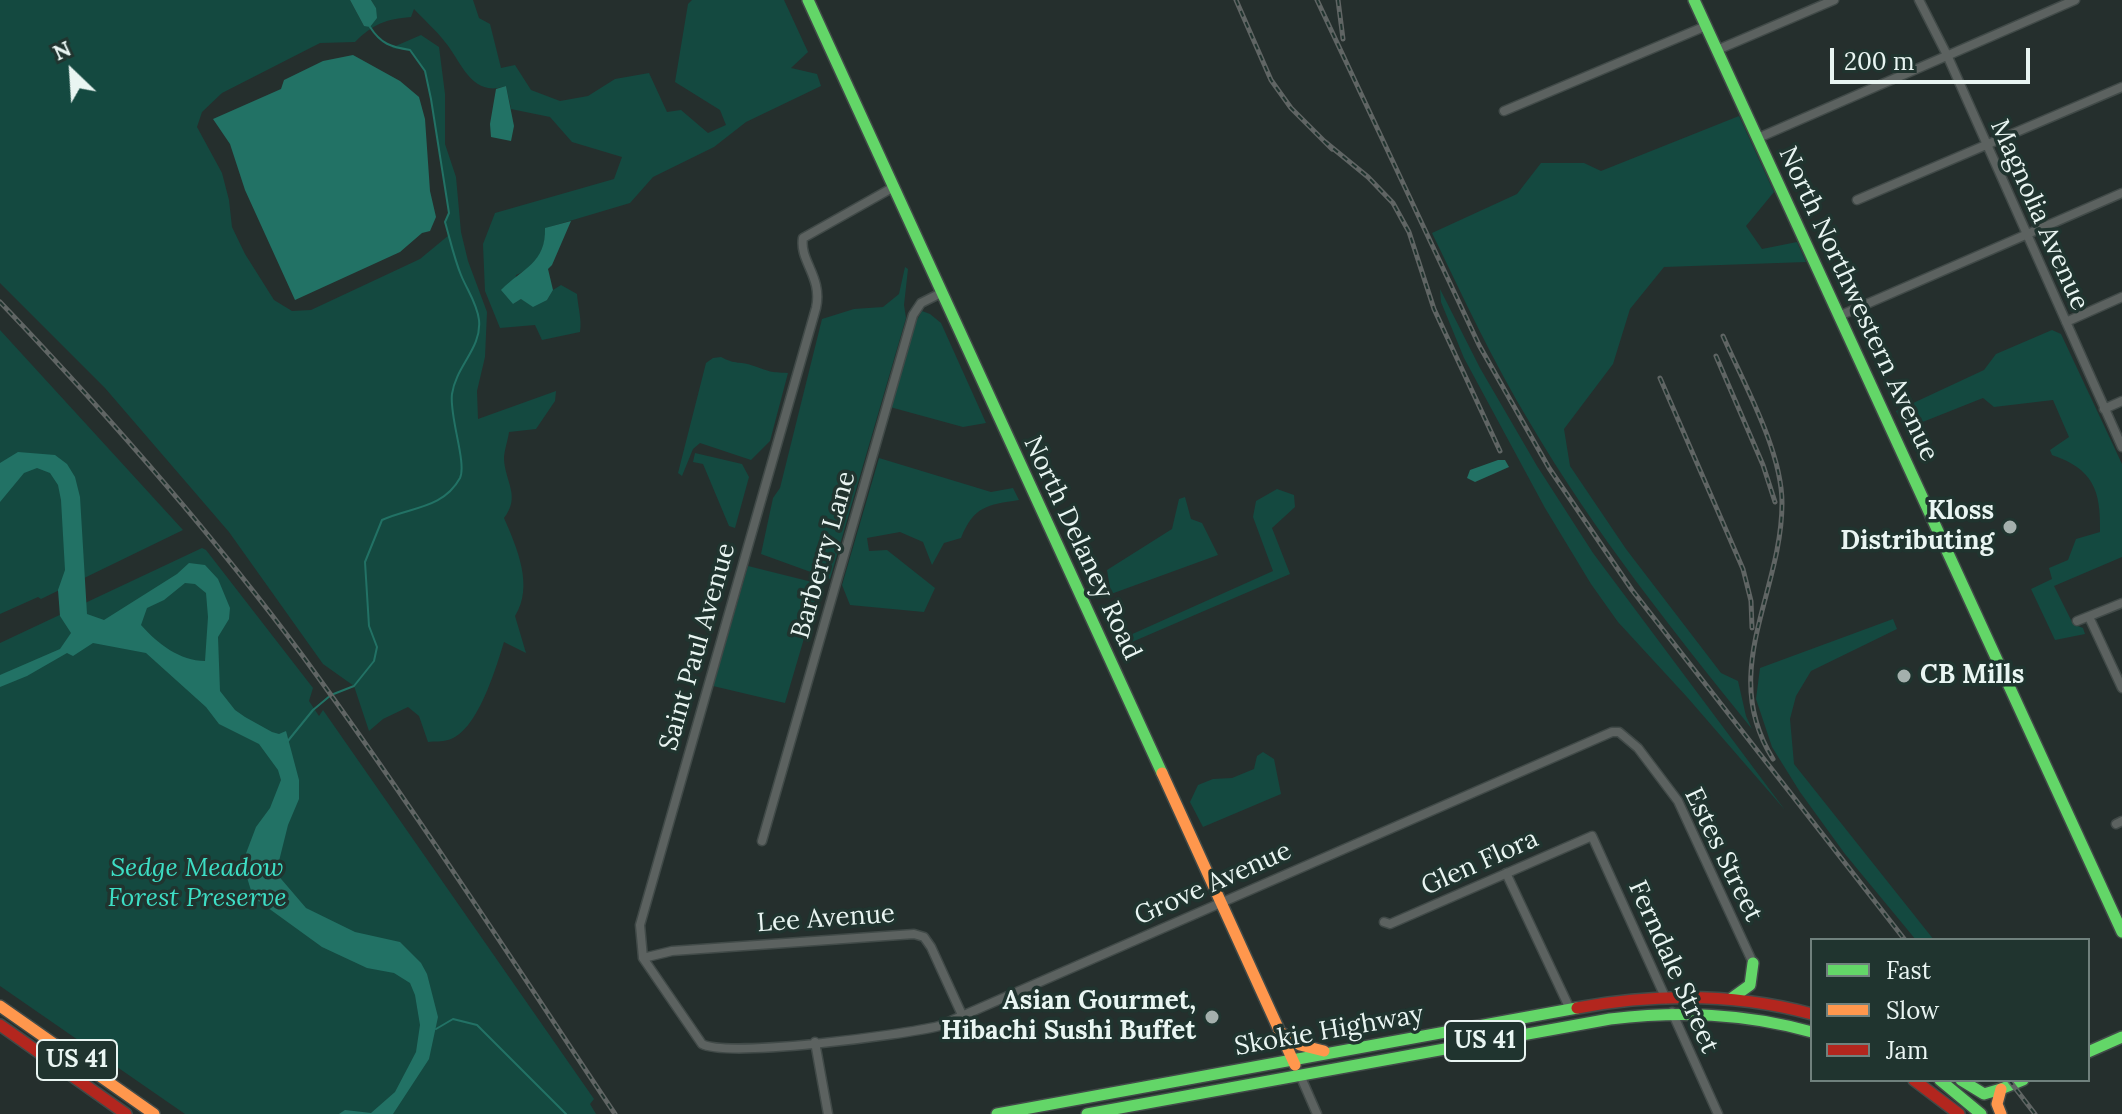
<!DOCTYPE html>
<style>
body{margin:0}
#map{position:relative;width:2122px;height:1114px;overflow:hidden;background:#252f2d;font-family:Lora,serif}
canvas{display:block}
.legend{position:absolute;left:1810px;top:938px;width:280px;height:144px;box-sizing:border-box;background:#20342f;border:2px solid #70817d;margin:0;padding:10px 14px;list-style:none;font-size:24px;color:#e9f5f2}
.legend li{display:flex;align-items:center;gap:16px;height:40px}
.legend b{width:40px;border:2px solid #70817d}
.north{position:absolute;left:32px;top:32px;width:80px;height:80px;-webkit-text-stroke:6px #20342f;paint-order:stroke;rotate:335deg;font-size:22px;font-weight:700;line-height:32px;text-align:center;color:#e9f5f2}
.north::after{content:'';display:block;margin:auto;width:28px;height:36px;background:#e9f5f2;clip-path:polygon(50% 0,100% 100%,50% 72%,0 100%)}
.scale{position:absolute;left:1830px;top:48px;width:200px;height:36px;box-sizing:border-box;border:4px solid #e9f5f2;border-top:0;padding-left:10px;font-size:24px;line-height:28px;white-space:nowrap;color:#e9f5f2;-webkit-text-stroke:6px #20342f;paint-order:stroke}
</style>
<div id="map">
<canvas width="2122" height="1114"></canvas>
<ul class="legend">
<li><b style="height:10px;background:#63d668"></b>Fast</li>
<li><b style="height:10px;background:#ff974d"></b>Slow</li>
<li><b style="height:10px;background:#b3261e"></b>Jam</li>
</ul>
<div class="north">N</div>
<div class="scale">200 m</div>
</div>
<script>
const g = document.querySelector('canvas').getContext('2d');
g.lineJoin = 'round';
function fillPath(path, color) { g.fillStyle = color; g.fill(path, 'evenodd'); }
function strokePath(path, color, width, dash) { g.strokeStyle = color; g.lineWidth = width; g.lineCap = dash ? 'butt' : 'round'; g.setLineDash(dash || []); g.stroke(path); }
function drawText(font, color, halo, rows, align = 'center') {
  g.font = font + ' Lora,serif'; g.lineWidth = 7; g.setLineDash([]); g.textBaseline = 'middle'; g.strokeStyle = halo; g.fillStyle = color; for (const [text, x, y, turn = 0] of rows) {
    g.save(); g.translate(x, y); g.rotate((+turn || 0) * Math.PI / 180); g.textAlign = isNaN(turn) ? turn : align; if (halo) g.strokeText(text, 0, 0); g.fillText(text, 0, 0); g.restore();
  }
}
fillPath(new Path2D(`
 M0 0H350L364 26 376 8 371 0H473L479 18 490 24 501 68 515 65 531 90 560 101 588 96 615 79 649 73 667 112 681 110 708 133 726 125 720 110 675 82 688 4 692 0H784L808 52 791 68 817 74 821 86 746 122 714 147 653 177 630 203 546 228C545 249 537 267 516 275L513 304 521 299 547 300 553 290 561 285 577 294C578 308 582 319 580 332L542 340 535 325 500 328 485 291 483 244 495 213 614 179 622 157 572 142 550 117 511 109 506 86C471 98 462 62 445 42 436 30 424 20 414 9L411 17C386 19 373 24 355 42L320 43 222 93 202 112 197 127 222 173 229 200 232 227 245 254 274 300 292 311 311 310 420 259 449 235 445 222 449 213 431 99 425 71 410 50 391 48 421 35 439 47 445 94V144L456 177 461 232 468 261 487 312 485 357 477 391 478 419 556 391 555 401 536 429 509 432C508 440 504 451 504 459 505 482 521 496 504 518 517 548 534 586 515 616L526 653 504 642C496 668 477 733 448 740 442 742 434 741 428 742L419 716 408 707 383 719 369 731 354 686 323 664 229 532 105 388 0 283Z
 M1739 116 1774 192 1746 226 1762 249 1797 242 1806 262 1664 267 1630 309 1613 364 1564 429 1570 466 1626 549 1721 673 1738 681 1746 716 1752 729C1673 631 1594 532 1530 423 1493 362 1463 297 1432 233L1517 194 1541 163H1584L1601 171Z
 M905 267 908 269 904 305 906 318 830 579 761 554 773 498 780 488 822 319 854 309 883 307 899 294Z
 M1440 289 1480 368 1537 466 1593 553 1785 810 1687 697 1618 622 1591 584 1545 508 1464 358 1441 302Z
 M922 311 930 314 941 323 986 423 963 427 890 407 913 327Z
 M0 330 183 530 41 599 38 597 0 614Z
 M2052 330 2061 334 2122 464V557L2054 586 2073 624 2083 628 2085 634 2055 640 2031 589 2052 579 2049 568 2068 560 2076 539 2100 532C2101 490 2093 469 2052 455L2050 450 2069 437 2053 400 1994 407 1983 398 1905 429 1896 411 1984 370 1996 354Z
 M721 357C735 365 741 361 754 366 771 372 769 372 788 373L770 441 751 460 700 443 693 449 682 476 678 473 706 363 713 358Z
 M695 453 742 464 749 477 735 528 729 526 703 464 693 462Z
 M879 458 991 492 1013 488 1019 500C987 505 974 506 961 538L944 543 932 565 923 542 900 532 867 538 869 551 887 550 935 588 924 612 850 605 842 585Z
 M1277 489 1294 495 1295 507 1272 528 1290 574 1118 648 1119 640 1273 571 1253 517 1256 501Z
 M1185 497 1191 519 1202 523 1218 555 1111 594 1107 570 1172 529 1179 499Z
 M202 548 206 550 313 688 309 701 319 716 323 710 594 1099 590 1104 596 1114H185L0 986V643Z
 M748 566 820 584 785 703 713 686Z
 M1893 619 1897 629 1811 671 1796 696 1790 719 1794 764 1934 940H1916L1845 854 1800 792 1772 747 1756 699 1760 668Z
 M1263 752 1274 759 1281 794 1203 827 1190 802 1198 785 1213 779 1232 778 1254 769 1257 756Z`), '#144940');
fillPath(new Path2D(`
 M350 0H371L376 8 377 18 370 27 364 26Z
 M353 55 400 81 419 97 425 119 430 191 436 217 430 231 422 233 400 252 295 300 245 190 230 144 213 119 281 89 284 80 323 61Z
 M506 86 514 126 511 141 491 137 490 124 496 89Z
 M571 221 552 265 548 269 553 290 547 300 533 307 521 299 513 304 501 290C523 268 546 263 545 228Z
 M18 452 55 455 67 464 75 477 80 497 87 614 104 620 177 574 189 563 205 565 218 579 230 608 229 619 218 637 220 691 235 710 245 717 272 732 279 734 286 731 299 780V799L288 825 276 873 306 908 355 932 400 942 421 963 427 974 438 1017 429 1059 393 1114H339L345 1110 371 1113 395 1092 416 1052 420 1025 415 995 410 983 394 973 367 968 322 947 253 897 245 871V856L256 827 270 808 281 780 278 770 259 744 219 724 206 707 146 653 93 643 73 656 67 653 27 676 0 687V675L60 649 71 633 60 616 58 590 65 570 61 500 58 485 50 473 37 468 24 473 0 502V463ZM185 583 195 584 206 593 208 617 205 661C180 661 158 644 141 625L147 608 164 600Z
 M1498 460H1505L1509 467 1475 482 1467 478 1470 470Z`), '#227265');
strokePath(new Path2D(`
 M287 742 313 710 331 695 354 686 374 661 377 647 369 626 365 562 382 520C410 507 443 509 460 478 467 463 449 416 452 394 456 366 482 348 479 320 477 303 467 290 461 275 454 258 450 239 445 222L449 213 431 99 425 71 410 50C391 47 381 44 370 27
 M436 1029 453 1019 477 1025 566 1114`), '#227265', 2);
const street = new Path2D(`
 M1919 0 1947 55 2122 447
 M1717 50 1834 0
 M1504 111 1706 26
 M1758 138 2075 0
 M892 188 803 238C799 261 823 277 816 308L640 925 643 958 702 1044C728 1058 903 1035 939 1026L1612 732H1619L1638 748 1678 801 1753 963
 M1857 200 2122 87
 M1839 316 2122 193
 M2066 322 2122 297
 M2104 409 2122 401
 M2089 617 2122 688
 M2077 621 2122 603
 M2116 824 2122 821
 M762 841 913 315 921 303 941 293
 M1506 873 1570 1009
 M1384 922 1390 924 1592 836 1666 999
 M643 958 672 951 914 934 924 937 931 947 963 1017
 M1672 1012 1718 1114
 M815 1042 828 1114
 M1300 1075 1317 1114`);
const fast = new Path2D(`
 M808 0 1162 773
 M1694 0 2122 932
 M1732 998 1750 985 1753 963
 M2088 1052 2122 1037
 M1940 1080 1981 1114
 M1961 1080 1984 1094 2001 1089
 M2001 1089 2023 1080
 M997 1114 1577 1008
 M1087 1114 1610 1019C1680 1011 1744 1013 1812 1032`);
const slow = new Path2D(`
 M1162 773 1295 1065
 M0 1006 154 1114
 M1279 1031 1300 1045 1324 1051
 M2001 1089 1997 1104 2001 1114`);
const jam = new Path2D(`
 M1577 1008C1657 993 1734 993 1812 1014
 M0 1025 126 1114
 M1914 1080 1959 1114`);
strokePath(street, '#414a48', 11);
strokePath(fast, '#414a48', 14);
strokePath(slow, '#414a48', 14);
strokePath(jam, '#414a48', 14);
strokePath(street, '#5c6260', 8);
strokePath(fast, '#63d668', 11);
strokePath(slow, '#ff974d', 11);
strokePath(jam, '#b3261e', 11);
const rail = new Path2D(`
 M1236 0 1271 80 1291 108 1332 149
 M1317 0 1479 345 1549 468 1632 590 1905 940
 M1338 0 1343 39
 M1324 141 1368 177 1393 203 1409 232 1434 309 1500 451
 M0 302C107 414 210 531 302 655 411 804 512 960 615 1114
 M1723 336C1744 384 1782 451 1782 503 1782 594 1718 671 1773 759
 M1716 356 1763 465 1775 502
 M1660 378 1743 569 1751 601 1752 628
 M2009 1080 2035 1114`);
strokePath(rail, '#606564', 5);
strokePath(rail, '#20342f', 2, [6]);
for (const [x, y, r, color] of [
 [2010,527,8,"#a4b0ad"],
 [1904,676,8,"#a4b0ad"],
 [1212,1017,8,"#a4b0ad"]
]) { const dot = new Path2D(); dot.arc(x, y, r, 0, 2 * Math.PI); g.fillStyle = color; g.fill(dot); strokePath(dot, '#20342f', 3); }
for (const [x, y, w] of [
 [1485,1041,80],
 [77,1060,80]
]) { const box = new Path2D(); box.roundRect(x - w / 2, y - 20, w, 40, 6); g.fillStyle = '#20342f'; g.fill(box); strokePath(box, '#e9f5f2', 2); }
drawText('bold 24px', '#e9f5f2', null, [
 ["US 41",1485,1041],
 ["US 41",77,1060]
]);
drawText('26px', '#e9f5f2', '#20342f', [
 ["Magnolia Avenue",2039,215,66],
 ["North Northwestern Avenue",1858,304,65],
 ["North Delaney Road",1082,548,65],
 ["Barberry Lane",824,555,-74],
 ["Saint Paul Avenue",698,647,-74],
 ["Estes Street",1723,855,64],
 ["Glen Flora",1480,863,-24],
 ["Grove Avenue",1213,884,-24],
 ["Lee Avenue",826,919,-4],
 ["Ferndale Street",1673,967,66],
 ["Skokie Highway",1329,1031,-10]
]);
drawText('bold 26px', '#e9f5f2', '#20342f', [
 ["Kloss",1994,512],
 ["Distributing",1994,542],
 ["CB Mills",1920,676,"left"],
 ["Asian Gourmet,",1196,1002],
 ["Hibachi Sushi Buffet",1196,1032]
], 'right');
drawText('italic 26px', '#3ddec5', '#20342f', [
 ["Sedge Meadow",197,869],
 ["Forest Preserve",197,899]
]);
</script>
